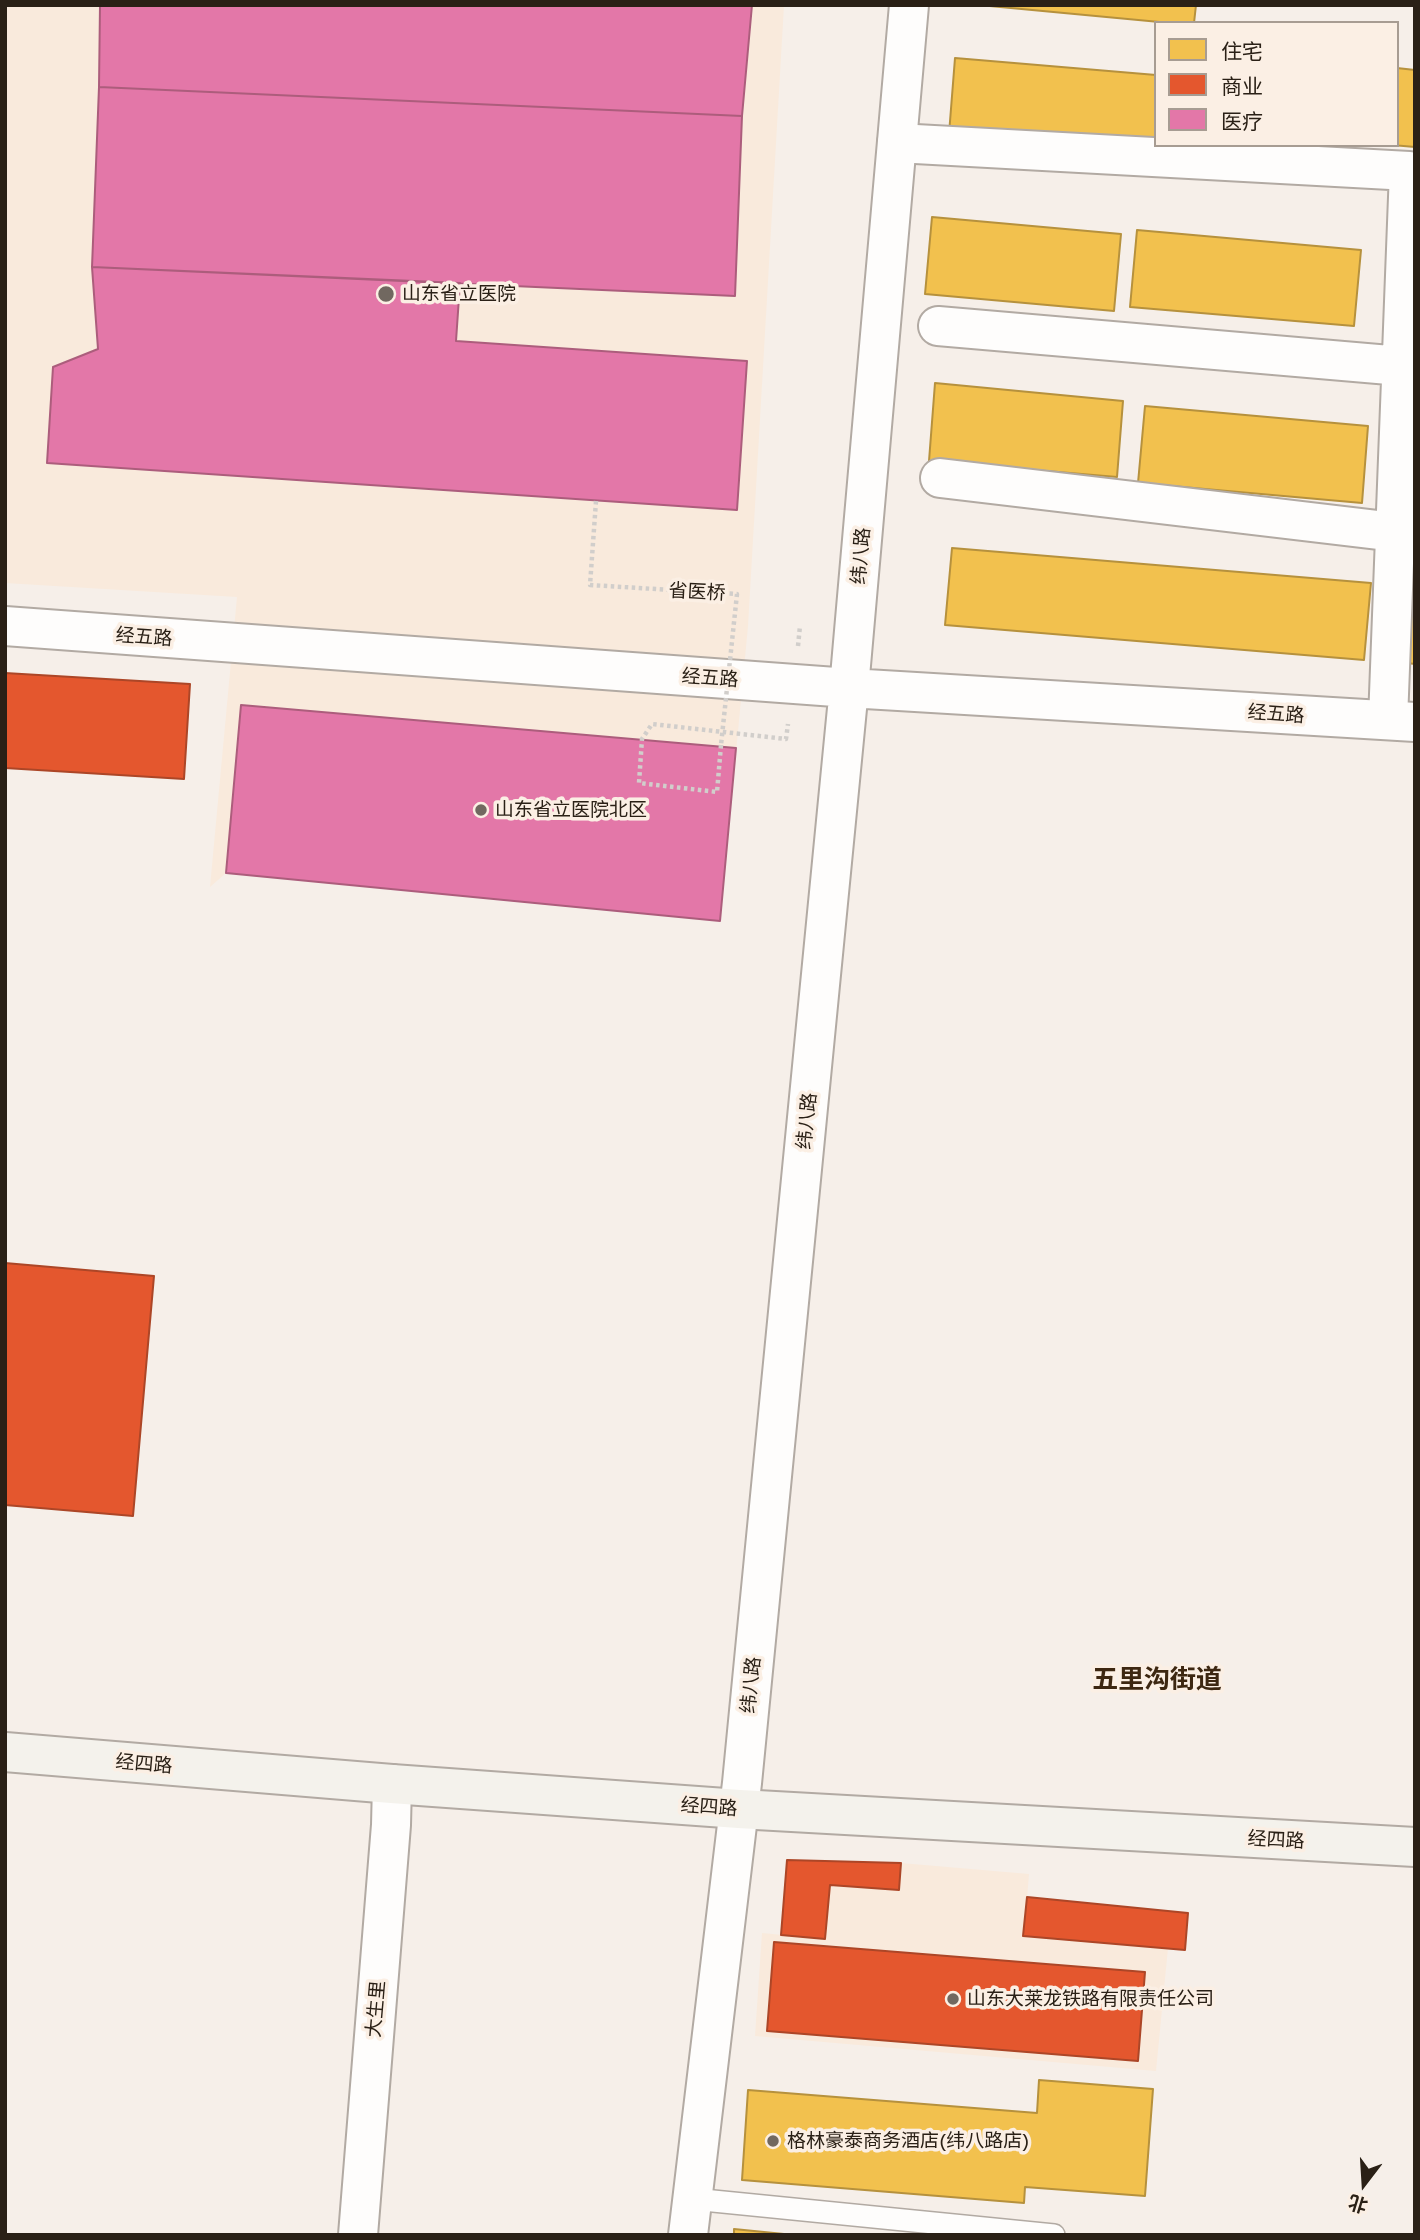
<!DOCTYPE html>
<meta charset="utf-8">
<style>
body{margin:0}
#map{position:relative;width:1420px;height:2240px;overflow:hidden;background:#f6efe9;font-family:"Golos Text","Noto Sans SC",sans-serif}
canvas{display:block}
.frame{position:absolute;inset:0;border:7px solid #2a2016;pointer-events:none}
.legend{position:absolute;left:1154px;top:21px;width:245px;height:126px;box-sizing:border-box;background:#fbefe4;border:2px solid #a79c92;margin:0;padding:9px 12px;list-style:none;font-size:21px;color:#2a2016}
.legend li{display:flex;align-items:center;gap:14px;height:35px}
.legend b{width:35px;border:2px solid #a79c92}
.north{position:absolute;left:1329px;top:2149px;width:70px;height:70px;-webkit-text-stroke:5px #fbefe4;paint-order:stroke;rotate:197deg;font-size:19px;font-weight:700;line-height:28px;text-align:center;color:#2a2016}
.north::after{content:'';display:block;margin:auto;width:24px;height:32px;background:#2a2016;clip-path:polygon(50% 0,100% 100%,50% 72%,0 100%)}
</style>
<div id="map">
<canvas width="1420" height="2240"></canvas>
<div class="frame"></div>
<ul class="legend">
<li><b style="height:19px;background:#f2c14e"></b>住宅</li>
<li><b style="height:19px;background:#e4572e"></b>商业</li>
<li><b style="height:19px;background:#e377a8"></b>医疗</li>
</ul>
<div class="north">北</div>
</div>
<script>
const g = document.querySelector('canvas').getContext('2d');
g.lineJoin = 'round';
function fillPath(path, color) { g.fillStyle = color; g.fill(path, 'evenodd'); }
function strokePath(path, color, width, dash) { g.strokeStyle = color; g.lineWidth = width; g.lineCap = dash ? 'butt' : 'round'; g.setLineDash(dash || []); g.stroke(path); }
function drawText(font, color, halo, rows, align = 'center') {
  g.font = font + ' "Golos Text","Noto Sans SC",sans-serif'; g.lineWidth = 7; g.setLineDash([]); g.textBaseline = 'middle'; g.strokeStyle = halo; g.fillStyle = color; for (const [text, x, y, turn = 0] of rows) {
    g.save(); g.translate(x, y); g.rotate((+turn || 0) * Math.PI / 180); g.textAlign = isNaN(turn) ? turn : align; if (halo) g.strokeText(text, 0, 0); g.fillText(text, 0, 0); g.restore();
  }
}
fillPath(new Path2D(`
 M5 5H784L748 626 720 921 226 873 210 887 237 597 5 583Z
 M901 1863 1029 1874 1024 1936 1168 1948 1156 2071 755 2036 762 1933 825 1939 830 1885 899 1890Z`), '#f9eadc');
const homes = new Path2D(`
 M979 5H1196L1194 23H1170Z
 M955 58 1156 75V145L949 134Z
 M1397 68 1415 70V147L1392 145H1397Z
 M932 217 1121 234 1114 311 925 294Z
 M1137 230 1361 250 1354 326 1130 307Z
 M935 383 1123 401 1117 477 929 461Z
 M1145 406 1368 426 1362 503 1138 483Z
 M952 548 1371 583 1364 660 945 625Z
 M1414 586H1415V664L1407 663Z
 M1039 2080 1153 2089 1145 2196 1025 2187 1024 2203 742 2180 748 2090 1037 2113Z
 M734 2229 794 2235H734Z`);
fillPath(homes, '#f2c14e');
strokePath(homes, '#b6913d', 2);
const shops = new Path2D(`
 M5 673 190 684 184 779 5 768Z
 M5 1263 154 1276 133 1516 5 1505Z
 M787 1860 901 1863 899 1890 830 1885 825 1939 781 1935Z
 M1027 1897 1188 1913 1185 1950 1023 1936Z
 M774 1942 1145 1972 1138 2061 767 2031Z`);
fillPath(shops, '#e4572e');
strokePath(shops, '#ac4627', 2);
const health = new Path2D(`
 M100 5H752L742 116 99 87Z
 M99 87 742 116 735 296 92 267Z
 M92 267 460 283 456 341 747 361 737 510 47 463 53 367 98 349Z
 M241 705 736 748 720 921 226 873Z`);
fillPath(health, '#e377a8');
strokePath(health, '#ac5d7c', 2);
const service = new Path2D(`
 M693 2199 1054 2235`);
const minor = new Path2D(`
 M897 143 1409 171 1388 720
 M938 326 1401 366
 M940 478 1395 532
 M358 2235 391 1825 392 1784`);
const tertiary = new Path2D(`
 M5 626 849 688 1415 722
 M688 2235 742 1783 849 688 909 5`);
const secondary = new Path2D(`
 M5 1752 392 1784 739 1809 1415 1847`);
strokePath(service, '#b2aaa3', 24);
strokePath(minor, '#b2aaa3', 42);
strokePath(tertiary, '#b2aaa3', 42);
strokePath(secondary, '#b2aaa3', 42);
strokePath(new Path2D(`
 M798 646 800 626
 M721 745 717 792 639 783 642 739 652 724 786 739 788 724`), '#d1cecb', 4.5, [3.5, 3.5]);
strokePath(service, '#fefdfc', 21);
strokePath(minor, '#fefdfc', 38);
strokePath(tertiary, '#fefdfc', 38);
strokePath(secondary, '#f4f2ec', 38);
strokePath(new Path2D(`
 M596 501 590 585 737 594 721 745`), '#d1cecb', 4.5, [3.5, 3.5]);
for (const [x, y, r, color] of [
 [386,294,9,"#716860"],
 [481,810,7,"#716860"],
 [953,1999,7,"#716860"],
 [773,2141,7,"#716860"]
]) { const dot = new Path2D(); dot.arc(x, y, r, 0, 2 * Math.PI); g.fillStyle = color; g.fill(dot); strokePath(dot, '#fbefe4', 2.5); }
drawText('19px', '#2a2016', '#fbefe4', [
 ["山东省立医院",402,294],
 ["山东省立医院北区",495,810],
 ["山东大莱龙铁路有限责任公司",967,1999],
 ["格林豪泰商务酒店(纬八路店)",787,2141]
], 'left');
drawText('19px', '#2a2016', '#fbefe4', [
 ["纬八路",861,556,-85],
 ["省医桥",697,592,3],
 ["经五路",144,637,4],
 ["经五路",710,678,4],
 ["经五路",1276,714,4],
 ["纬八路",807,1121,-84],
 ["纬八路",751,1685,-84],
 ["经四路",144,1764,5],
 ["经四路",709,1807,4],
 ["经四路",1276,1840,3],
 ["大生里",376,2009,-85]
]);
drawText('bold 26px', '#3d2711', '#fbefe4', [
 ["五里沟街道",1157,1680]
]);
</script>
